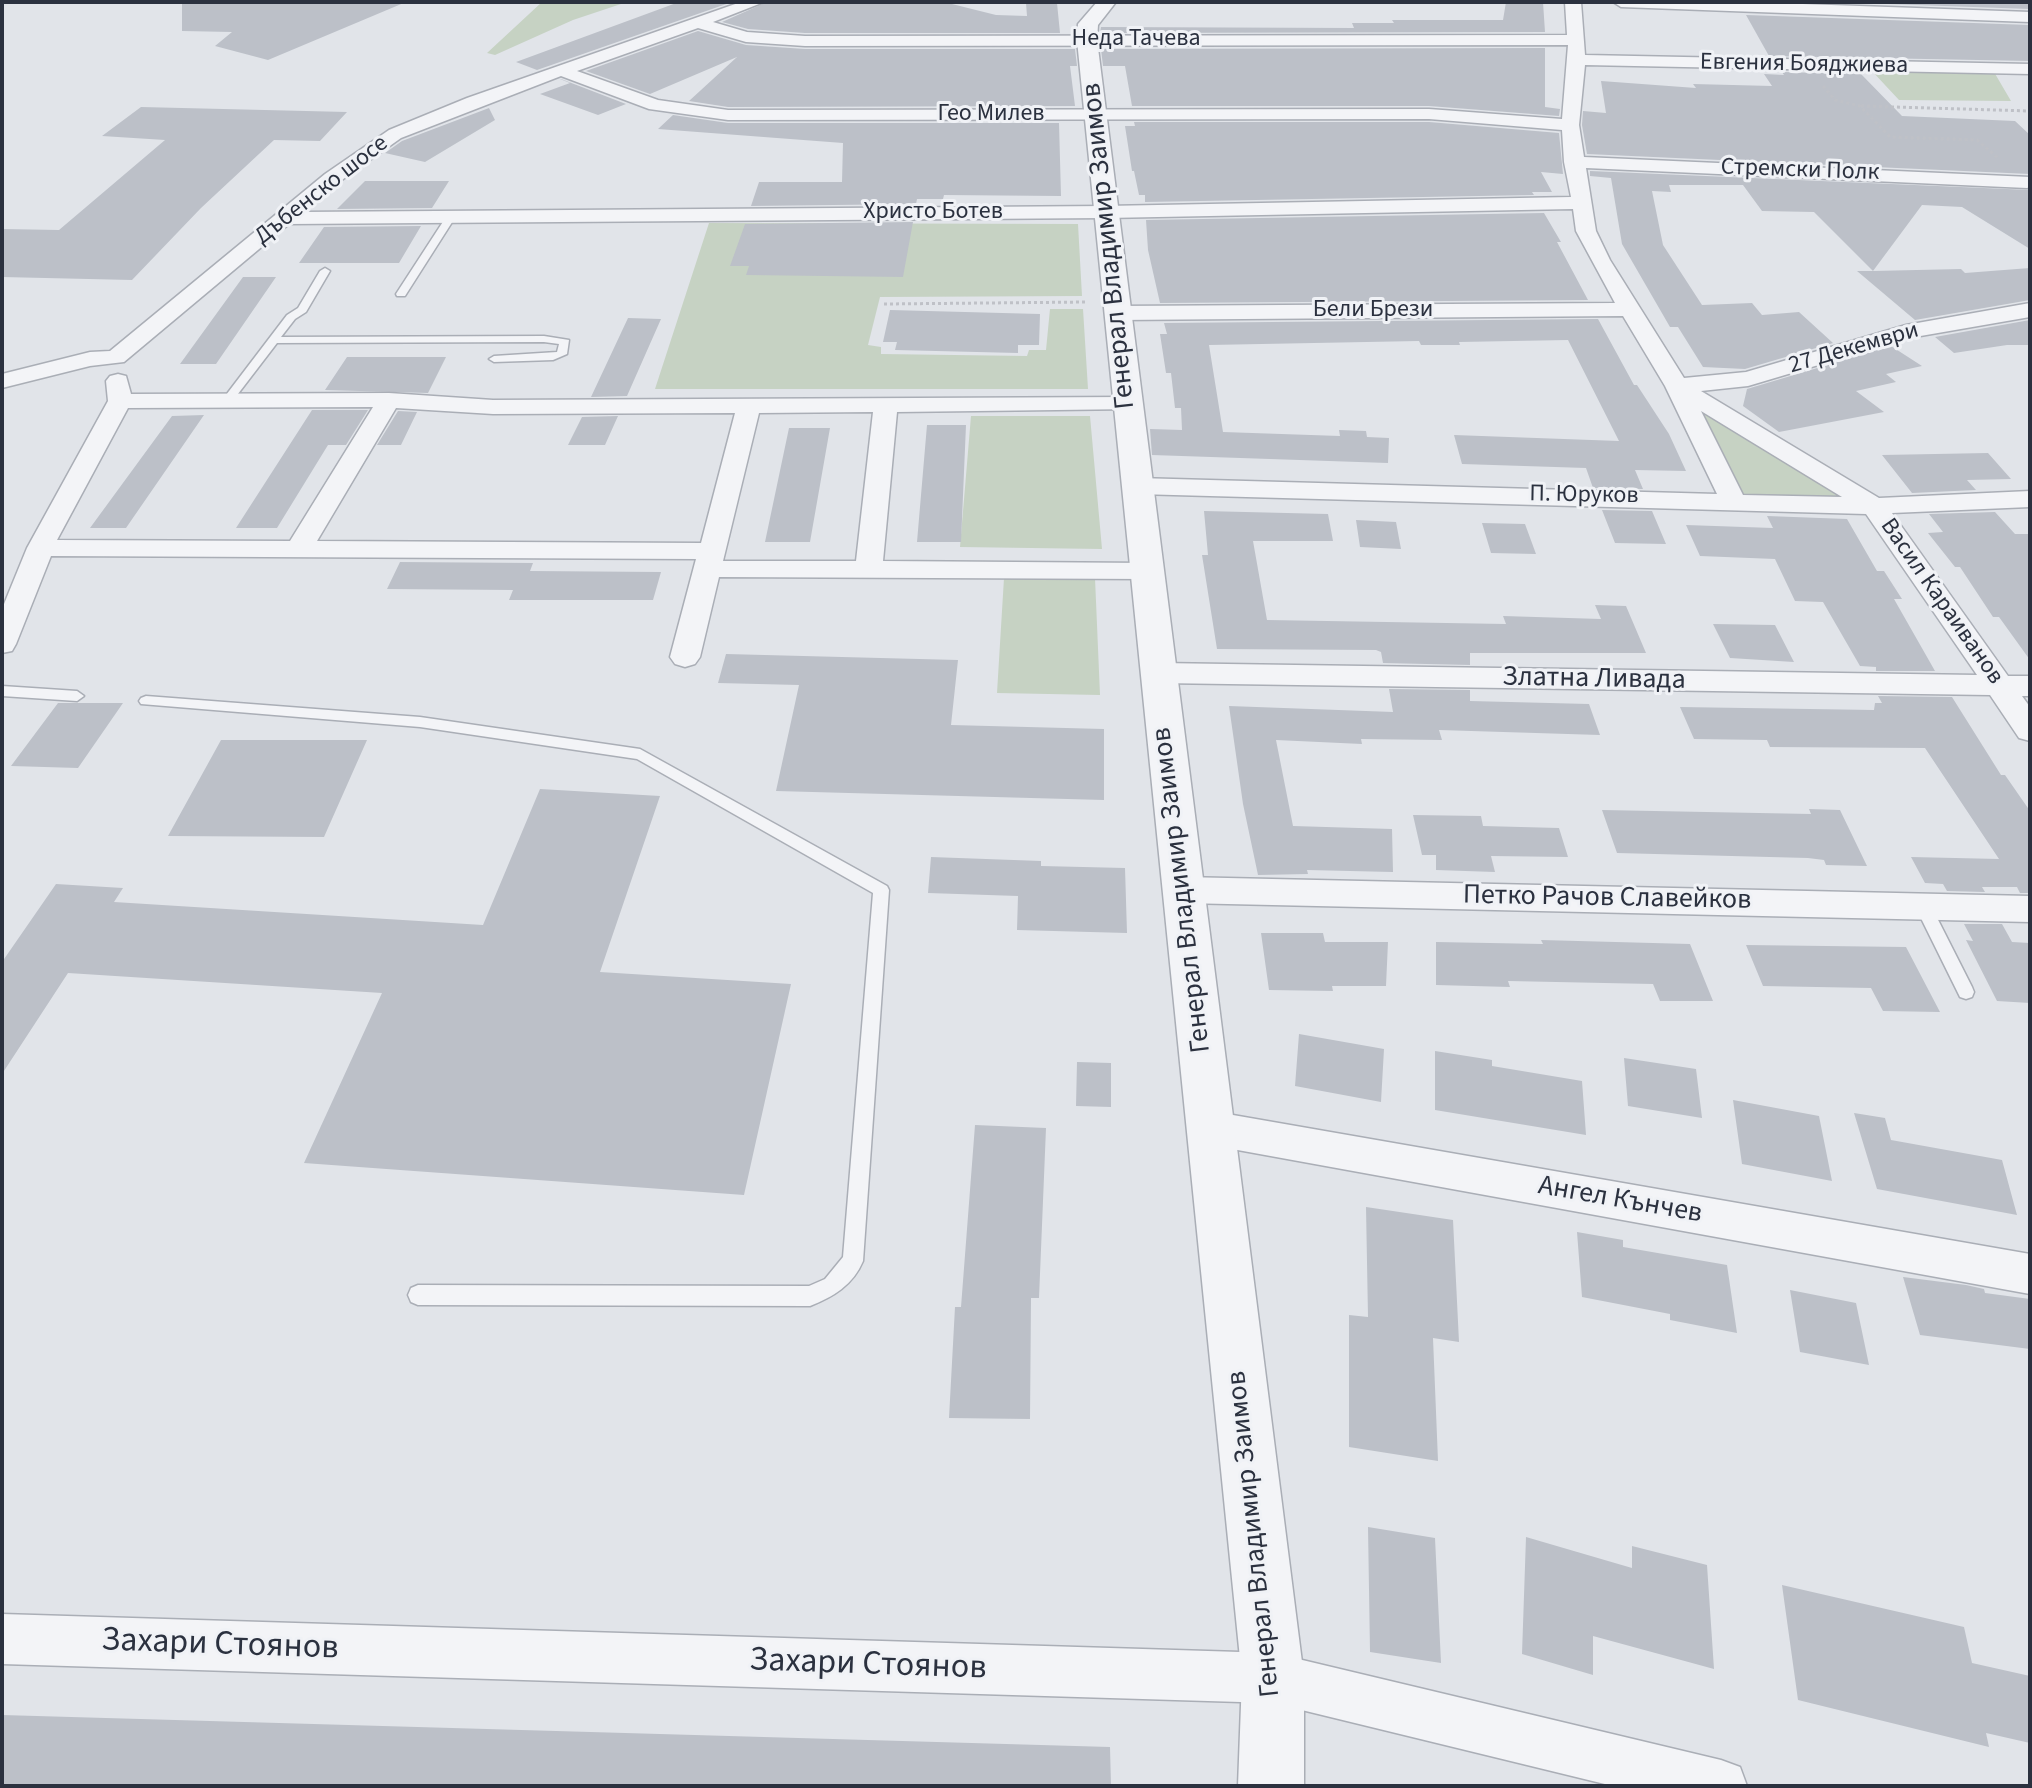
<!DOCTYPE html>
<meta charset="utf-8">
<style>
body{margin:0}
#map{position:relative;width:2032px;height:1788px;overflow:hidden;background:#e1e4e9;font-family:"Source Sans 3",sans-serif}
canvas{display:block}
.frame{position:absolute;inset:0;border:4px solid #2b313f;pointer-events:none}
</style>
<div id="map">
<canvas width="2032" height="1788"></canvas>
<div class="frame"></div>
</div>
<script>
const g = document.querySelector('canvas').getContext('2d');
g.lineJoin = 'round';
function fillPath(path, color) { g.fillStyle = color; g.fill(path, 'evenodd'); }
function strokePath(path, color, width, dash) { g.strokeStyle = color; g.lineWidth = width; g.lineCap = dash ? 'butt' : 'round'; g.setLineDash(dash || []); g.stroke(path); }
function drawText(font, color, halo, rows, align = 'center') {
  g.font = font + ' "Source Sans 3",sans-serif'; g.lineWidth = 6; g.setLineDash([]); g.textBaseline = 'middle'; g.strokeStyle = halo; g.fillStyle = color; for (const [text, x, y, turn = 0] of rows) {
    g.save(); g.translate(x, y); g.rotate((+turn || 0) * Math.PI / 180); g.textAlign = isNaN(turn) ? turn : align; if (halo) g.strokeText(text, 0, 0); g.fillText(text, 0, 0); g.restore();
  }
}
fillPath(new Path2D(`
 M542 2H627L573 20 495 55 487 53Z
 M1871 70 1994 72 2011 101 1899 100Z
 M709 223 1078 224 1082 296 880 297 868 345 881 347V354L1027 356 1029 350H1046L1050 309H1083L1088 389H655Z
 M1677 386 1874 506 1733 500Z
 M971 416H1090L1102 549 960 547Z
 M1004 578H1095L1100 695 997 693Z`), '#c6d2c3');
fillPath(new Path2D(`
 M182 2H406L268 60 215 46 232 32 182 31Z
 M679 2H732L537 70 516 62Z
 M767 2H944L996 15 1027 16 1026 3H1057L1060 33H805L748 29 722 22Z
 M1506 2H1543L1545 32 1100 33 1101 27 1354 28 1352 23H1394L1392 20H1503Z
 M1831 2H2030V9Z
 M1746 15 2030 25V61L1769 56Z
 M698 31 746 45 805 49H1075L1077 66H1070L1075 106 728 107 689 101 737 57 650 94 586 71Z
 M1545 48V107L1560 109 1559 116 1429 106H1132L1125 66H1103L1101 49Z
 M1782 72 1861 74 1902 116 2015 121 2030 135V174L1587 154 1582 125 1583 111 1606 113 1601 81 1696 88 1693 84 1772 86 1764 74 1784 75Z
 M560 79H561L626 104 598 115 540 94 570 83Z
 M141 107 347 112 320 141 274 140 201 208 132 280 2 277V229L59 230 165 140 102 136Z
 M489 108 495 120 425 162 385 153 402 141Z
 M673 115 728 123H1059L1061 196 944 195 943 199H917L916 204 751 206 759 182H842L843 143 658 129Z
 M1134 122H1429L1559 133 1563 174 1541 172 1552 192H1532L1534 195 1145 202V195H1139L1134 171H1132L1125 126H1135Z
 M1590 171 2030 190V249L1962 207 1922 205 1873 271 1961 269 1965 273 2030 268V300L1915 320 1857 271H1873L1814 212 1762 211 1743 185H1669L1671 192 1652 191 1663 245 1702 305 1752 303 1762 315 1799 312 1833 343 1745 369 1703 367 1678 327H1670L1622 244 1611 178 1590 176Z
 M365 181H449L432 208 337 209Z
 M1544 213 1561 242H1557L1588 300 1160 303 1148 250 1146 220Z
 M913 222 903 277 746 275 749 266H730L745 224Z
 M421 226 399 263H299L324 227Z
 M243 277H276L216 364H180Z
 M890 310 1040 314 1039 345H1018V353L895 350 897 342H883Z
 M628 318 661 319 627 396 591 397Z
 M1598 319 1634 385H1637L1669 434 1686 471 1635 470 1643 489 1593 488 1586 468 1462 464 1454 435 1619 441 1568 340 1459 342 1460 345H1421L1419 341 1209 345 1223 432 1340 436 1339 430 1366 431 1367 437 1389 438 1388 463 1152 455 1150 429 1182 430 1181 408H1175L1171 373H1166L1160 334H1167L1164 323Z
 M2030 320V345H2007L1954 353 1935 337Z
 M1891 346 1922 366 1886 374 1896 382 1856 391 1884 412 1779 432 1743 406 1747 389Z
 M347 357H446L428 393 325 390Z
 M312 410H368L346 445H328L277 528H236Z
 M398 411 417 412 401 445H377Z
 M204 415 126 528H90L172 416Z
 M618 416 605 445H568L582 417Z
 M927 425H966L961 542H917Z
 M789 428H830L810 542H765Z
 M1988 453 2011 479 1967 480 1976 490 1912 493 1882 455Z
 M1602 510 1652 511 1666 544 1615 543Z
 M1204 511 1328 514 1333 541H1253L1267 620 1506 624 1503 616 1601 619 1595 605 1626 606 1646 653H1470V665L1383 663 1381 652 1376 650 1217 649 1202 555H1208Z
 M1995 512 2015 534H2030V660L1999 617H1993L1960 567H1955L1928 533 1943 532 1929 514Z
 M1767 516 1847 519 1877 571H1884L1902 599H1894L1935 671H1876V667L1860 666 1823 602 1795 601 1775 559 1700 556 1686 525 1773 528Z
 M1356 520 1396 522 1401 549 1360 547Z
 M1482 523 1525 524 1536 554 1491 553Z
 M400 562 533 563 530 571 661 572 653 600H509L513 590 387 589Z
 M1713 624 1775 625 1794 662 1730 658Z
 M726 654 958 660 951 725 1104 729V800L776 791 799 685 718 683Z
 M1389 689 1470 690V701L1589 704 1600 735 1439 730 1442 740 1361 739 1362 744 1276 740 1293 826 1392 829 1393 872 1307 870 1308 874 1258 875 1243 804 1229 706 1393 712Z
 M1878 696 1952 697 2001 775H2005L2030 811V893H2020L2017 887H1982L1985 892 1947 891 1943 884 1925 883 1911 857 1999 859 1925 748 1770 747 1767 740 1694 739 1680 707 1874 710 1875 703H1882Z
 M58 703H123L78 768 11 766Z
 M221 740H367L324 837 168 836Z
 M540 789 660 796 600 972 791 984 744 1195 304 1163 382 993 68 973 2 1074V962L56 884 123 888 114 902 483 925Z
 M1809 809 1840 810 1867 866 1826 865 1824 860 1808 858 1617 853 1602 810 1811 814Z
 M1413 815 1481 816 1483 826 1559 828 1568 857 1491 856 1495 872 1436 870V855H1422Z
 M931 857 1041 861V866L1125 868 1127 933 1017 930 1018 896 928 893Z
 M1964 924H2002L2012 942 2030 943V1003L1997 1001 1966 940 1973 941Z
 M1261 933H1323L1325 942H1388L1386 986H1332L1333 991 1269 990Z
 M1541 940 1690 944 1713 1001H1660L1653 984 1508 981 1510 987 1436 985V942L1543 944Z
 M1746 945 1906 947 1940 1012 1883 1011 1871 988 1763 986Z
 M1299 1034 1384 1049 1381 1102 1295 1086Z
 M1435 1051 1492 1060V1066L1582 1081 1586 1135 1435 1110Z
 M1624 1058 1696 1069 1702 1118 1628 1106Z
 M1077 1062 1111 1063V1107L1076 1106Z
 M1733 1100 1819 1116 1832 1181 1742 1164Z
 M1854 1113 1885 1118 1891 1140 2002 1160 2017 1215 1877 1189Z
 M975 1125 1046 1128 1039 1298H1031L1030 1419 949 1418 955 1307H961Z
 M1366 1207 1453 1220 1459 1342 1433 1338 1438 1461 1349 1447V1315L1368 1317Z
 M1577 1232 1623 1240V1247L1727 1265 1737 1333 1670 1320V1314L1582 1297Z
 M1903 1277 1966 1285 1984 1289 1985 1293 2030 1299V1349L1920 1335Z
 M1790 1290 1856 1303 1869 1365 1800 1352Z
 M1368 1527 1435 1538 1441 1663 1370 1652Z
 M1526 1537 1632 1568V1546L1707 1565 1714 1669 1593 1636V1675L1522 1654Z
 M1782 1585 1964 1627 1972 1663 2030 1676V1743L1986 1733 1989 1747 1798 1700Z
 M2 1715 1110 1747 1111 1786H2Z`), '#bcc0c8');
const service = new Path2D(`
 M448 214 456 216 405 296H397L396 294Z
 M325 268 330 271 306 312 295 319 281 337 544 336 569 340 567 354 553 360 494 362 489 359 494 356 557 352 559 344 544 342 277 343 231 403H223V399L287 315 298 308 320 271Z
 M2 686 77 691 84 696 77 701 2 696Z
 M146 696 420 717 640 749 887 886 889 890 863 1261C853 1285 833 1297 810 1306L418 1305 411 1302 408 1295 411 1288 418 1285 809 1286 825 1279 843 1257 873 893 637 759 420 727 141 704 139 701 141 698Z
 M1923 900 1929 902 1972 987 1974 992 1972 997 1966 999 1960 997 1915 906 1917 902Z`);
const minor = new Path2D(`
 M741 2H764L713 22 747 32 805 36 1567 35 1565 2H1581L1585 55 2030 64V74L1585 65 1579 125 1584 157 2030 177V187L2027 188 1586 168 1596 231 1610 260 1684 378 1746 372 1906 325 2030 303V317L1909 338 1748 386 1701 391 1879 498 2030 491V507L1892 513 2008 676H2030V696H2022L2030 707V741L2019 738 1990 695 1159 683 1149 680 1144 673 1149 666 1159 663 1977 675 1866 514 1137 494 1128 491 1124 486 1128 481 1137 478 1717 494 1665 386 1623 316 1118 320 1107 313 1118 306 1615 303 1576 231 1573 209 1106 218 289 224 124 362 90 366 2 388V374L90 352 110 351 325 174 389 130 467 98ZM698 28 746 42 805 46 1568 45 1562 119 1429 109 728 110 658 100 577 71ZM561 76 649 109 728 120 1429 119 1562 130 1564 162 1571 197 1106 206 303 212 339 182 401 138ZM1701 411 1842 497 1743 495Z
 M1613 2H1746L2030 12V22L1621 7Z
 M118 374 126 376 131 394 389 393 493 400 1128 397 1136 399 1140 404 1136 409 897 412 883 561 1147 563 1157 565 1161 571 1157 577 1147 579 719 577 700 657 695 664 685 667 675 664 670 657 696 559 51 556 16 644 12 651 2 653V609L27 548 108 401 106 381 110 376ZM373 407 290 541 57 540 128 408ZM396 408 493 414 735 413 701 543 317 541ZM873 412 856 561H723L759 413Z
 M1183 877 2030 896V922L1183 903 1171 899 1166 890 1171 881Z
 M1210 1111 2030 1254V1294L1210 1145 1196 1140 1191 1128 1196 1116Z
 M2 1614 1273 1653 1721 1760 1740 1767 1747 1786H1613L1273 1703 2 1664Z`);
const tertiary = new Path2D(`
 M1097 2H1116L1098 25 1097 40 1304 1678V1786H1238L1242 1678 1077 40 1078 24Z`);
strokePath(service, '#aaaeb6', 3);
strokePath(minor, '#aaaeb6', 3);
strokePath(tertiary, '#aaaeb6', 3);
strokePath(new Path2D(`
 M1823 86 1835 100 1860 106 1890 137 1977 140 1998 158
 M1861 106 2030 111
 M884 304 1088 302`), '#bfc1c7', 3, [3, 3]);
fillPath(service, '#f3f4f7');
fillPath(minor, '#f3f4f7');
fillPath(tertiary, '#f3f4f7');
drawText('24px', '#2b313f', '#f0f2f6', [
 ["Неда Тачева",1136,40],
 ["Евгения Бояджиева",1804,65,1],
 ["Гео Милев",991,115],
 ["Стремски Полк",1800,171,2],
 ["Дъбенско шосе",322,191,-38],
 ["Христо Ботев",933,213],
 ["Бели Брези",1373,311],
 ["27 Декември",1854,349,-16],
 ["П. Юруков",1584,496,1],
 ["Васил Караиванов",1941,602,55]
]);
drawText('28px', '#2b313f', '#f0f2f6', [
 ["Генерал Владимир Заимов",1110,246,-96],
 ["Златна Ливада",1594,680,1],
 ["Генерал Владимир Заимов",1183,890,-97],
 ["Петко Рачов Славейков",1607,899,1],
 ["Ангел Кънчев",1620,1201,10],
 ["Генерал Владимир Заимов",1255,1534,-96]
]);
drawText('34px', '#2b313f', '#f0f2f6', [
 ["Захари Стоянов",220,1646,2],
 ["Захари Стоянов",868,1666,2]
]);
</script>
